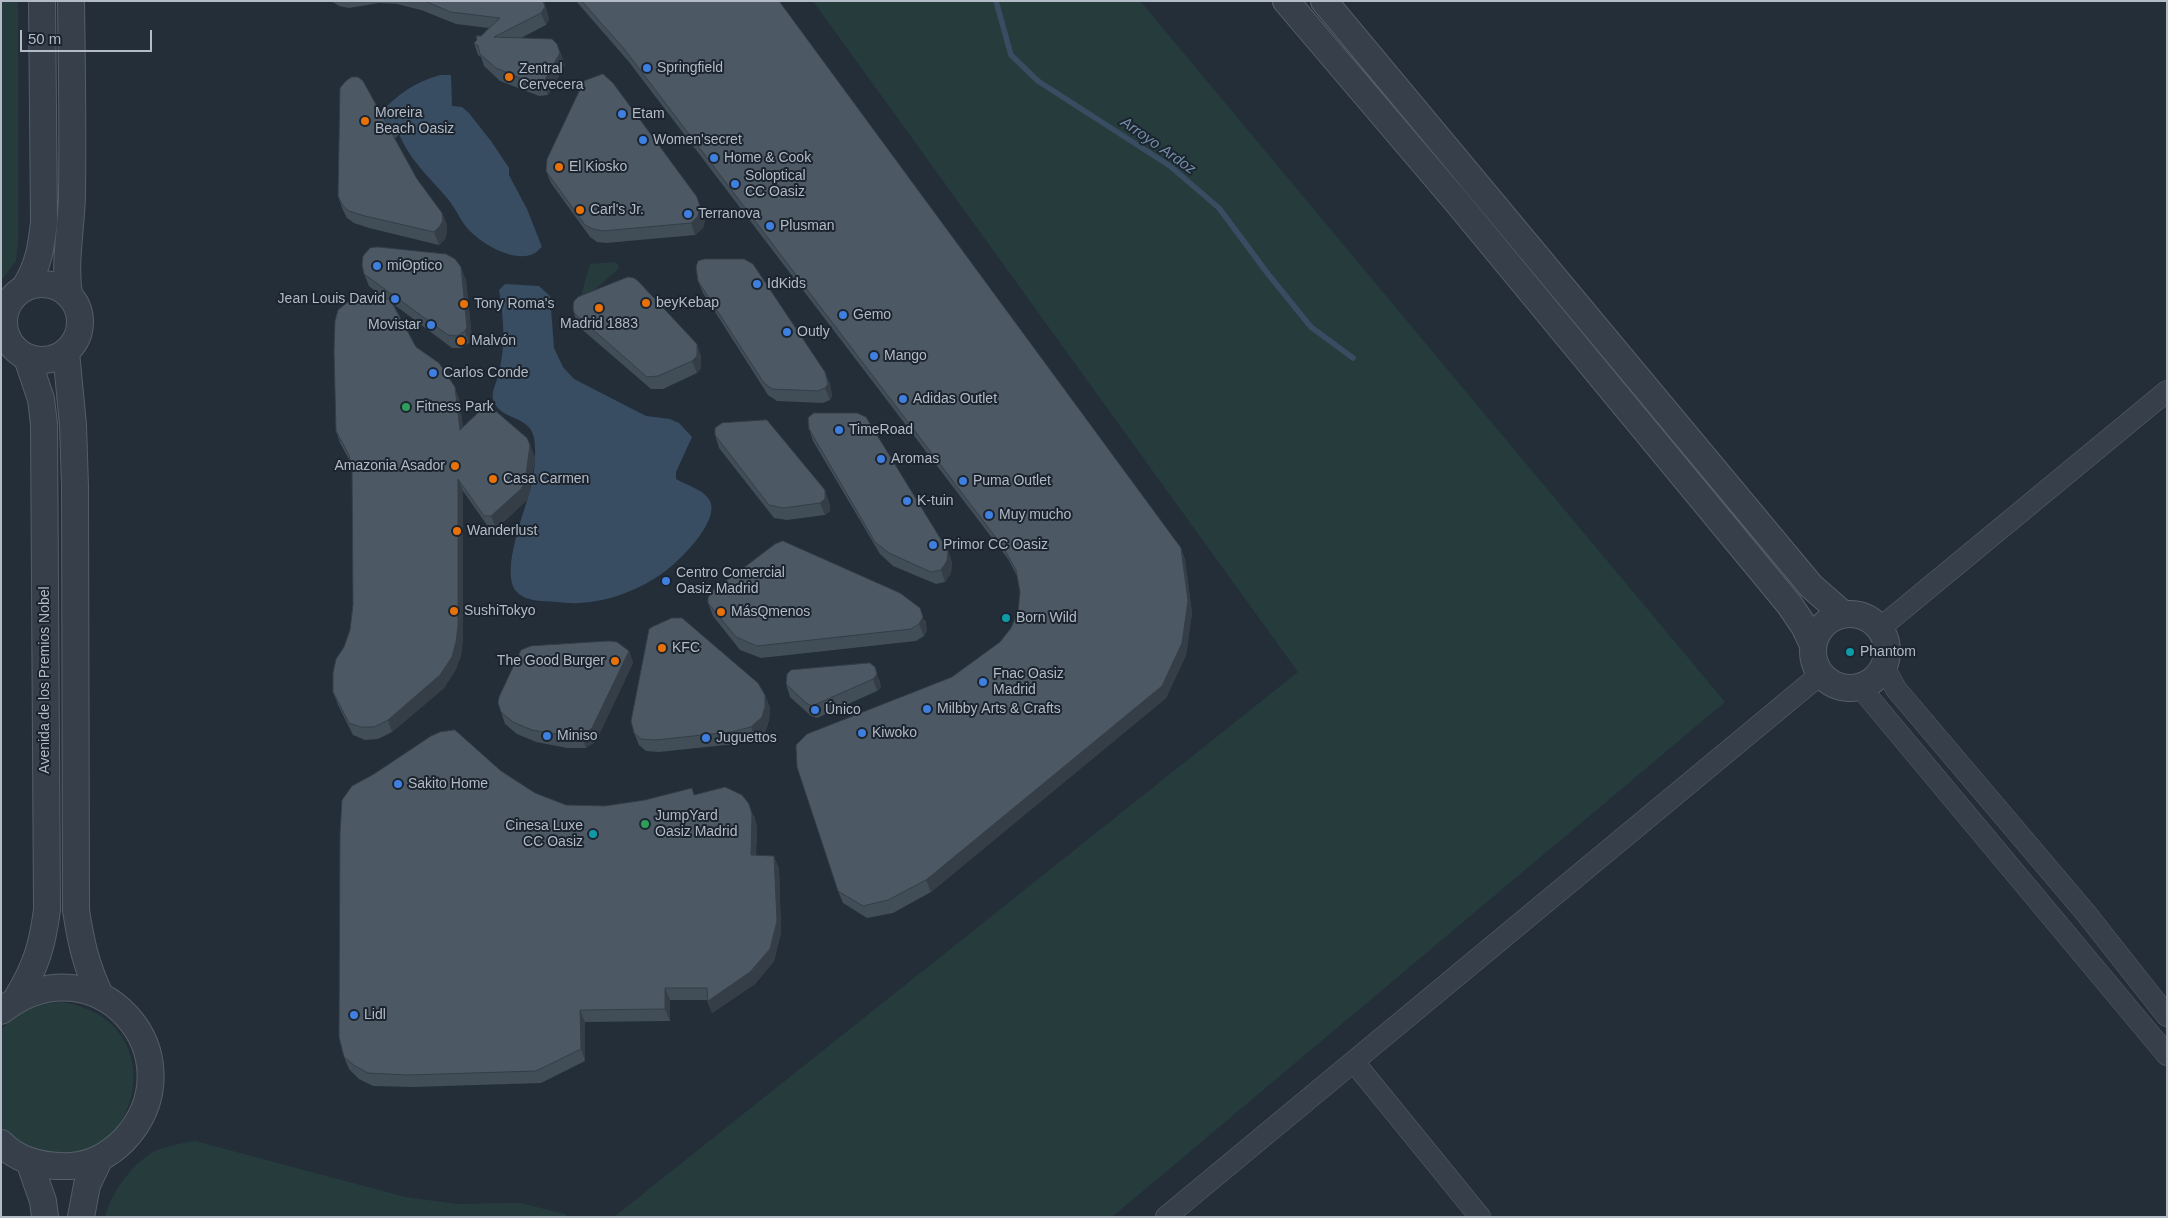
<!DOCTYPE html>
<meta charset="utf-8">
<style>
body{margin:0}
#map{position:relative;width:2168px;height:1218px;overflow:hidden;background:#232e39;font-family:Helvetica,sans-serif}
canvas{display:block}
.frame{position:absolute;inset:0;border:2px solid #b2bbc6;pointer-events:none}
.scale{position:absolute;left:20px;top:30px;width:132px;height:22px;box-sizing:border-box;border:2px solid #b2bbc6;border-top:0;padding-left:6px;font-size:15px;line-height:18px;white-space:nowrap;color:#b2bbc6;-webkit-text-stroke:4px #1c252f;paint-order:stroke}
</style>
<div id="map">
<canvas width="2168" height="1218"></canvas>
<div class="frame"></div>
<div class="scale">50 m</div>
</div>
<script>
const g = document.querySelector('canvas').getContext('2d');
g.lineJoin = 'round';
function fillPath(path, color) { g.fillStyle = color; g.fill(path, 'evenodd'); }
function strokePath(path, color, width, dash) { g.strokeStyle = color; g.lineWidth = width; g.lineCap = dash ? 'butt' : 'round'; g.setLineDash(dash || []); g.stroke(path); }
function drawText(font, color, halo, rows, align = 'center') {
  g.font = font + ' Helvetica,sans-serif'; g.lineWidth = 4; g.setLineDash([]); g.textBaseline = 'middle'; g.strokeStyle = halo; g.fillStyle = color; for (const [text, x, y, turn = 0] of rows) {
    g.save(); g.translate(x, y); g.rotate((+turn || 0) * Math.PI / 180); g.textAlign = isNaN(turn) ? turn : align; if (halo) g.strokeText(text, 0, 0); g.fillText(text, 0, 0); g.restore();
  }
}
fillPath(new Path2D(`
 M1 1H18V242L16 261 1 281Z
 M813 1H1140L1725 702 1112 1217H614L1298 672Z
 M616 262 619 266 617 270 583 300 581 296 590 264Z
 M61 1002C178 1019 139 1173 47 1152 29 1148 14 1141 1 1127V1030C17 1012 38 1004 61 1002Z
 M195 1141 405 1197 457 1204 520 1203 565 1214 569 1217H105C111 1194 128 1170 147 1156 161 1146 179 1144 195 1141Z`), '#263c3c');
fillPath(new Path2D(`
 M440 75H451L452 106 462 107 468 112 491 141 509 168V175L527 209 542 247C539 249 536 253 533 254 513 263 481 243 468 229 460 220 455 207 447 198 430 178 409 159 399 134L393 141 379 114C397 95 414 82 440 75Z
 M505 284 539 286 550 296 554 348 563 367 574 379 646 416 670 419 679 423 692 437 676 472V479C686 485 705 490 710 501 720 522 677 564 660 575 630 595 593 607 557 602 545 601 526 602 517 592 500 574 523 516 529 494 534 478 537 455 534 438 531 416 501 420 494 402 490 393 496 385 498 376 506 347 504 320 499 290Z`), '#394d62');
strokePath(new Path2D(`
 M996 1 1011 55 1038 81 1170 166 1219 208 1268 274 1311 327 1353 358`), '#394d62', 5.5);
const minor = new Path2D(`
 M1 330H4
 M1880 628 2167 391
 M1884 667 1896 689 2085 912 2167 1016
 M1860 687 2167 1055
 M1354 1062 1480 1217
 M1166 1217 1821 674`);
const tertiary = new Path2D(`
 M1286 1 1457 202 1789 604 1804 626 1813 645
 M1324 1 1811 586 1843 614
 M4 322a38 38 0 1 1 76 0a38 38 0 1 1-76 0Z
 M25 287C39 264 41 248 44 222L42 1
 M69 295C64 263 71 229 72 196 73 131 72 66 71 1
 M66 352 73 425 75 486 76 910C81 943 86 965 100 995
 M1813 651a37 37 0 1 1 74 0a37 37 0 1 1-74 0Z
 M17 998C36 966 42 947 47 910L44 424 41 399 27 358
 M1 1011C96 936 201 1057 124 1140 110 1154 91 1165 71 1166 46 1167 19 1162 1 1143
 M29 1161 43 1201 45 1217
 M81 1217 87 1185 100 1158`);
strokePath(minor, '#555e68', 22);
strokePath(tertiary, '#555e68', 28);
strokePath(minor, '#37404a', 21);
strokePath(tertiary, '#37404a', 26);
fillPath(new Path2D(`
 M331 1H544L549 19 546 25 521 38 557 44 565 65 548 95 539 96 500 81 484 66 481 57 478 55 474 43 489 28 456 24 421 10 397 4 379 3 349 8 339 6Z
 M576 1H779L1181 548 1185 560 1192 613 1186 655 1166 698 931 892 893 913 867 918 843 903 838 891 952 677 1000 642 1011 628 1018 612 1020 592 1017 576 1008 559 629 62Z
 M546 171 697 197 705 220 703 228 695 235 606 243 597 242 590 237 551 183Z
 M417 179 442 213 447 225V232L445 239 439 245 369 228 354 223 347 218 342 208 338 196Z
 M364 274 466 280 472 339 469 343 461 348H452L392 303 416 347 459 399 463 427 535 457 529 495 526 501 496 529 489 528 463 491V639L461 655 456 669 444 688 392 732 378 739 365 740 353 735 338 705 333 692 344 647 350 630 353 605 352 467 351 463 340 443 336 431 386 299 369 286Z
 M698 281 825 372 830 384 832 396 830 400 823 403 777 401 768 395 703 293Z
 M574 313 697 344 701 357V368L697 373 663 389H651L578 326Z
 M809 429 948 551 952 563 951 573 945 582 936 584 893 566 880 554 813 441Z
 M715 435 829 502 830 511 825 515 787 520 774 518 719 448Z
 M708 603 925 620 927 630 924 636 916 641 761 658 740 650 713 616Z
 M629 651 633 663 596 741 586 748H567L536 742 517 734 505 724 501 712Z
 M879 679 881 687 877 691 817 718 811 716 790 697 786 684Z
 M765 695 770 708 769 720 766 730 756 739 735 744 659 752 646 751 639 745 634 733Z
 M501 771 535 793 566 805 605 806 694 795 754 816 757 826 756 855 779 868 781 933 774 961 755 984 712 1013 707 1000H670V1021L585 1022V1061L541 1083 413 1087 373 1086 359 1079 349 1069 344 1057Z`), '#414d57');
fillPath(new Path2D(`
 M544 1 549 19 546 25 541 13Z
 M560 53 565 65 548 95 543 83Z
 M700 207 705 220 703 228 695 235 691 223Z
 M442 213 447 225V232L445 239 439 245 434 232Z
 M461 267 466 280 472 339 469 343 465 331Z
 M697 344 701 357V368L697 373 692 361Z
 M825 372 830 384 832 396 830 400 825 388Z
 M455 387 459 399 465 442 460 430Z
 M530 445 535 457 529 495 526 501 496 529 491 516Z
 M458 479 463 491V639L461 655 456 669 444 688 392 732 388 720Z
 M825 490 829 502 830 511 825 515 820 503Z
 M1181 548 1185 560 1192 613 1186 655 1166 698 931 892 926 880Z
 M948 551 952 563 951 573 945 582 941 570Z
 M920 608 927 630 924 636 919 624Z
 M629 651 633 663 596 741 586 748 582 736Z
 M875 667 881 687 877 691 873 679Z
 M765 695 770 708 769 720 766 730 756 739 751 727Z
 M749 804 757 826 755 868 751 855Z
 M774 856 779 868 781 933 774 961 755 984 712 1013 708 1001Z
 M665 988 670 1000V1021L665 1009Z
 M580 1010 585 1022V1061L581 1049Z`), '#353e47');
const building = new Path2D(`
 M425 1H543L545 7 541 13 494 37 552 39 557 44 560 53 543 83 534 84 496 68 480 54 478 45H476L474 43 477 40 476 36H481L500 18 451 12Z
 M582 1H779L1181 548 1188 601 1182 643 1162 686 926 880 888 900 863 906 838 891 797 767 796 745 807 734 952 677 1000 642 1011 628 1018 612 1020 592 1016 570 1003 547 625 50Z
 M603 74 613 83 697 197 700 207 698 216 691 223 602 231 593 229 585 225 546 171 547 159 584 81Z
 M352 77H358L363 81 417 179 442 213 443 220 440 226 434 232 365 216 349 211 343 206 338 196 340 88 346 81Z
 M378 247 446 254 455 259 461 267 467 327 465 331 457 336 448 335 364 274 362 265 363 256 370 248Z
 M705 259H744L753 264 825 372 828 384 825 388 818 391 772 389 764 383 698 281 696 267 698 261Z
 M628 277 634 278 638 281 697 344V356L692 361 658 376 647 377 574 313 573 307 574 301 578 297Z
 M390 299 416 347 439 363 455 387 460 430 486 405 491 407 527 438 530 445 525 482 521 489 491 516H484L458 479V626L456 642 452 657 440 675 388 720 374 727H361L349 723 333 692V673L336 659 344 647 350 630 353 605 352 467 349 455 336 431 334 350 335 321 338 310 349 301Z
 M814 413H857L866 417 948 551 947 561 941 570 931 572 889 553 875 542 809 429 808 418Z
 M767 420 825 490V499L820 503 783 508 769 505 715 435V428L722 423Z
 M783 541 900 593 920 608 923 617 919 624 911 629 757 646 736 637 708 603V598L712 591 746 566 775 544Z
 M672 618H682L758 683 765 695V707L762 717 751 727 731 732 655 740 641 739 634 733 631 721 649 629 652 627Z
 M609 641 617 642 629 651 592 728 582 736 563 735 532 730 513 722 501 712 498 703 499 697 521 650 531 646Z
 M870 663 875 667 877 674 873 679 812 706 806 703 786 684 787 674 791 670Z
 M455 730 501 771 535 793 566 805 605 806 645 800 692 788 694 795 725 787 742 795 749 804 752 814 751 855 774 856 777 921 770 949 750 972 708 1001 707 988H665V1009L580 1010 581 1049 536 1071 408 1075 368 1073 355 1066 344 1057 339 1037 340 834 342 800 352 786 374 774 431 736 440 732Z`);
fillPath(building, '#4c5965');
strokePath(building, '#353e47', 1);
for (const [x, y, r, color] of [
 [647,68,5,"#3f7fe0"],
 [509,77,5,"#e8710a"],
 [622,114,5,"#3f7fe0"],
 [365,121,5,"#e8710a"],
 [643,140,5,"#3f7fe0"],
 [714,158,5,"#3f7fe0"],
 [559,167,5,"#e8710a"],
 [735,184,5,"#3f7fe0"],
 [580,210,5,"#e8710a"],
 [688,214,5,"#3f7fe0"],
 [770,226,5,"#3f7fe0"],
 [377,266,5,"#3f7fe0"],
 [757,284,5,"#3f7fe0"],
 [395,299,5,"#3f7fe0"],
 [646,303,5,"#e8710a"],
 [464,304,5,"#e8710a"],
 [599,308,5,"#e8710a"],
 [843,315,5,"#3f7fe0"],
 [431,325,5,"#3f7fe0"],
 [787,332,5,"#3f7fe0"],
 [461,341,5,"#e8710a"],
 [874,356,5,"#3f7fe0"],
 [433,373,5,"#3f7fe0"],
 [903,399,5,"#3f7fe0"],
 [406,407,5,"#2e9e5b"],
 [839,430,5,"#3f7fe0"],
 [881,459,5,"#3f7fe0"],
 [455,466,5,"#e8710a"],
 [493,479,5,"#e8710a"],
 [963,481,5,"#3f7fe0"],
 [907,501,5,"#3f7fe0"],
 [989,515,5,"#3f7fe0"],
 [457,531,5,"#e8710a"],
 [933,545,5,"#3f7fe0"],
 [666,581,5,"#3f7fe0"],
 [454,611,5,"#e8710a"],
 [721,612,5,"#e8710a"],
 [1006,618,5,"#0f9aa8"],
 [662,648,5,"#e8710a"],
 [1850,652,5,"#0f9aa8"],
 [615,661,5,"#e8710a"],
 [983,682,5,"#3f7fe0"],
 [927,709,5,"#3f7fe0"],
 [815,710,5,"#3f7fe0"],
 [862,733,5,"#3f7fe0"],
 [547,736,5,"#3f7fe0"],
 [706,738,5,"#3f7fe0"],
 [398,784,5,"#3f7fe0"],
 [645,824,5,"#2e9e5b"],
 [593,834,5,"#0f9aa8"],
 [354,1015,5,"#3f7fe0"]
]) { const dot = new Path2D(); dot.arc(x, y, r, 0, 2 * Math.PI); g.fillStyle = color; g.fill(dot); strokePath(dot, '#1c252f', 2); }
drawText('14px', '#b2bbc6', '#1c252f', [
 ["Springfield",657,68],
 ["Zentral",519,69],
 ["Cervecera",519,85],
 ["Moreira",375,113],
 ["Beach Oasiz",375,129],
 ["Etam",632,114],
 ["Women'secret",653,140],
 ["Home & Cook",724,158],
 ["El Kiosko",569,167],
 ["Soloptical",745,176],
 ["CC Oasiz",745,192],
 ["Carl's Jr.",590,210],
 ["Terranova",698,214],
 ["Plusman",780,226],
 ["miOptico",387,266],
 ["IdKids",767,284],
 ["Jean Louis David",385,299,"right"],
 ["beyKebap",656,303],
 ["Tony Roma's",474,304],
 ["Gemo",853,315],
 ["Madrid 1883",599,324,"center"],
 ["Movistar",421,325,"right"],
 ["Outly",797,332],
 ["Malvón",471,341],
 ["Mango",884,356],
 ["Carlos Conde",443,373],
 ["Adidas Outlet",913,399],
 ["Fitness Park",416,407],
 ["TimeRoad",849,430],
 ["Aromas",891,459],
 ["Amazonia Asador",445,466,"right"],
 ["Casa Carmen",503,479],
 ["Puma Outlet",973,481],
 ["K-tuin",917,501],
 ["Muy mucho",999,515],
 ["Wanderlust",467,531],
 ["Primor CC Oasiz",943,545],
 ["Centro Comercial",676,573],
 ["Oasiz Madrid",676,589],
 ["SushiTokyo",464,611],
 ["MásQmenos",731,612],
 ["Born Wild",1016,618],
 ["KFC",672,648],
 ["Phantom",1860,652],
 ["The Good Burger",605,661,"right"],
 ["Fnac Oasiz",993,674],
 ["Madrid",993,690],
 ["Milbby Arts & Crafts",937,709],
 ["Único",825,710],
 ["Kiwoko",872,733],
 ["Miniso",557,736],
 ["Juguettos",716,738],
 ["Sakito Home",408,784],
 ["JumpYard",655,816],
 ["Oasiz Madrid",655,832],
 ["Cinesa Luxe",583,826,"right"],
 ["CC Oasiz",583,842,"right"],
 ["Lidl",364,1015]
], 'left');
drawText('14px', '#b2bbc6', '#1c252f', [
 ["Avenida de los Premios Nobel",45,680,-90]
]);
drawText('italic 15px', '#748ea8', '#1c252f', [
 ["Arroyo Ardoz",1158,146,35]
]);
</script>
